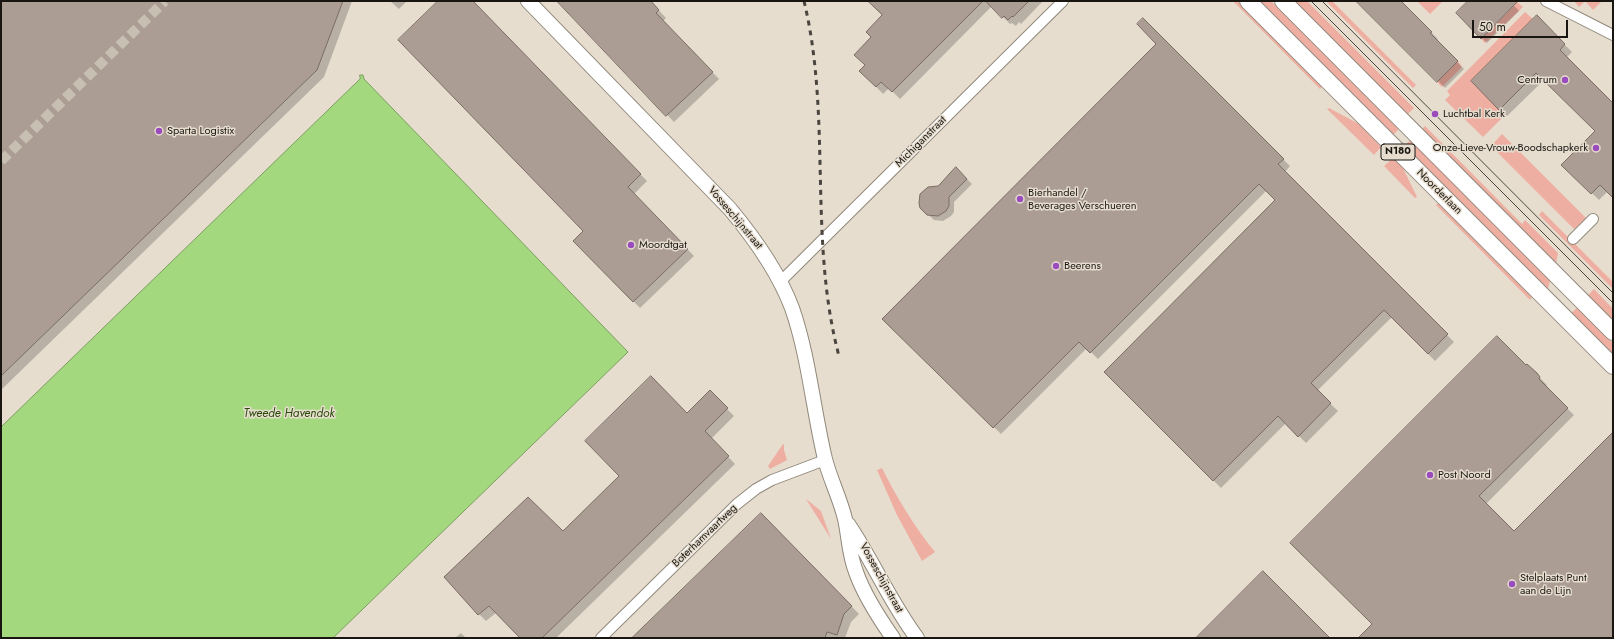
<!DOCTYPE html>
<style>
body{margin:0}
#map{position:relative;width:1614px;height:639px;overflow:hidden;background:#e6ddcf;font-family:Jost,sans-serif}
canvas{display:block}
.frame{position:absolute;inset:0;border:2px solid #191611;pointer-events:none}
.scale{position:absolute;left:1472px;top:20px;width:96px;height:18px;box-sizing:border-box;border:2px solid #191611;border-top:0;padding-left:5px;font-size:12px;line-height:14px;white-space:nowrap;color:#191611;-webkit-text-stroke:3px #e6ddcf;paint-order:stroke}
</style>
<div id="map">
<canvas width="1614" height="639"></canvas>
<div class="frame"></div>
<div class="scale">50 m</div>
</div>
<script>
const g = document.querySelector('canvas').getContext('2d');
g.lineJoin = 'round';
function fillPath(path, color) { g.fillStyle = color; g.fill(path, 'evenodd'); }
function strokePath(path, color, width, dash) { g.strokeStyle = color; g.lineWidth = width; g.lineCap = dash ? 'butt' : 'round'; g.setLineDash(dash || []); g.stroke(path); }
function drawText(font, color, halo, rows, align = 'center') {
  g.font = font + ' Jost,sans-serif'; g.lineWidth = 3; g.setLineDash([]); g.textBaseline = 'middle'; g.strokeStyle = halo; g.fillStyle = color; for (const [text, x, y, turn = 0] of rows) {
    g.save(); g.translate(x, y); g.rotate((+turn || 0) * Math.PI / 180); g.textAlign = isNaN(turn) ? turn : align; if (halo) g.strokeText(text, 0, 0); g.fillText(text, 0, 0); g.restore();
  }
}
fillPath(new Path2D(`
 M1233 1H1237L1322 86 1320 89Z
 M1258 1H1271L1399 129 1393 135Z
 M1293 1H1307L1414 108 1407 115Z
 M1326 1H1332L1416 85 1413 88Z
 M1417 1H1443L1430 14Z
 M1511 1H1516L1523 7 1485 43 1481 39 1515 5Z
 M1574 1H1602L1593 10 1585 1 1579 7Z
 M1525 12 1533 19 1471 81 1505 115 1483 137 1445 100 1450 95 1447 91Z
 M1458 61 1462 67 1442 87 1437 82Z
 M1329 108 1359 124 1381 147 1374 155 1327 109Z
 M1425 126 1522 224 1525 220 1558 253 1556 264 1421 130Z
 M1502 134 1586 218 1574 229 1491 146Z
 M1410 140 1550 281 1547 292 1404 147Z
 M1393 158 1402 166 1417 197 1415 198 1384 166Z
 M1438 203 1532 297 1530 300 1436 205Z
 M1542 211 1613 282V289L1539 215Z
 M1594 289 1613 309V322L1587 296Z
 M1577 308 1613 343V357L1570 314Z
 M783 444 784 445V450L787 460 770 469 768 466Z
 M882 468C897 498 914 526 935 552L922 561 897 515 877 470Z
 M806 499 821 511 831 539Z`), '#efaea2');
const water = new Path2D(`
 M360 75H363L364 79 628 352 333 638H1V427L360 79Z`);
fillPath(water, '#a4d87f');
strokePath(water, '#7a9e5e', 1);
fillPath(new Path2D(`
 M1 1H352L324 77 1 390Z
 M390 1H407L399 9Z
 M440 1H472L647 181 634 194 694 256 640 308 575 241 584 231Z
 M558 1H650L666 18 663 21 719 79 674 122Z
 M869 1H1043L1021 24 1019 22 1016 26 1012 23 1010 24 992 6 900 99 889 88 883 94 861 71 866 65 873 37 883 15Z
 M1358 1H1404L1402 3 1438 39 1436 41 1464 69 1445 88Z
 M1469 1H1510L1519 11 1487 43 1457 13Z
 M1537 17 1572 52 1566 58 1613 105V197L1608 191 1599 200 1563 165 1596 131 1544 80 1507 116 1472 81Z
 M1143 20 1290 166 1285 172 1454 342 1435 361 1392 317 1317 391 1338 411 1306 443 1286 423 1221 488 1105 372 1277 200 1267 190 1098 359 1087 348 1001 434 884 319 1157 44Z
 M956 168 972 184 954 202V212L951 216 943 221 934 220 921 208Z
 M1527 365 1547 385 1545 387 1574 415 1486 504 1514 532 1613 433V638H1359L1373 624Z
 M710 392 734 416 711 439 735 464 556 638H522L497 612 486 621 479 614Z
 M761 514 859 614 851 622 845 638H633Z
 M461 633 466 638H455Z`), '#0003');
const building = new Path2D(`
 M1 1H343L317 70 1 376Z
 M438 1H473L641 174 628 187 688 249 633 302 573 241 583 231 398 40Z
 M557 1H651L659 10 656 13 713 72 666 116Z
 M868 1H983L892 92 881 82 876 87 859 71 865 65 854 55 871 37 866 32 882 15Z
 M986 1H1029L1013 17 1012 16 1008 20 1004 16 1002 18Z
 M1356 1H1401L1432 32 1430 33 1458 61 1437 82Z
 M1468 1H1518L1481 39 1456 13Z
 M1537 15 1565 44 1560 50 1613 103V198L1600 185 1591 194 1561 165 1595 131 1536 73 1499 110 1471 81Z
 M1143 18 1284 159 1278 164 1448 334 1428 354 1384 310 1311 383 1331 403 1298 437 1278 416 1213 481 1104 372 1275 200 1259 184 1090 353 1079 342 993 428 882 319 1156 44 1137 24Z
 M956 167 967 179 949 197V206L946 211 938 216 927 215 920 208 919 203 920 194 928 187 938 186Z
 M1497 336 1526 365 1527 364 1537 373 1540 377 1539 379 1568 408 1479 496 1514 531 1613 432V638H1358L1372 624 1290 543Z
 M651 376 687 413 710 390 728 408 705 431 729 456 542 638H520L489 606 478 615 444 577 528 497 563 531 619 476 585 441Z
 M761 513 852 606 844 614 837 635 827 632 825 638H632Z
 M1263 571 1330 638H1196Z`);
fillPath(building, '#ab9d93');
strokePath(building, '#7a6c63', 1);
strokePath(new Path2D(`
 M1 161 165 1`), '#c7bfb2', 10, [10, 5]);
const street = new Path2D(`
 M1546 1 1613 35
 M1573 239 1593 219
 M780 282 1063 1
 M601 638 737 504 756 489 772 480 825 460`);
const secondary = new Path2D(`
 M528 1 730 209C755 239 778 271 792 308 809 357 813 409 825 459 830 479 840 498 845 519 849 537 849 555 856 572 864 595 879 618 893 638
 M848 524C873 561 890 602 917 638`);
const primary = new Path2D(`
 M1248 1 1613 366
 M1283 1 1613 332`);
strokePath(street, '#90887a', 12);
strokePath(secondary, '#90887a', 16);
strokePath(primary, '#90887a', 18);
strokePath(street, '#fff', 10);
strokePath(secondary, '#fff', 14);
strokePath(primary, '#fff', 16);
strokePath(new Path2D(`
 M1311 1 1613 303
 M1322 1 1613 293`), '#4a453e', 1);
strokePath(new Path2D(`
 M804 1C832 117 808 240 839 356`), '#4a453e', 3, [5, 5]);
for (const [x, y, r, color] of [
 [1565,80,4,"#9a4cbd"],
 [1435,114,4,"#9a4cbd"],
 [159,131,4,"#9a4cbd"],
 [1596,148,4,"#9a4cbd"],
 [1020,199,4,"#9a4cbd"],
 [631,245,4,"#9a4cbd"],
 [1056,266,4,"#9a4cbd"],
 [1430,475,4,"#9a4cbd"],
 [1512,584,4,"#9a4cbd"]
]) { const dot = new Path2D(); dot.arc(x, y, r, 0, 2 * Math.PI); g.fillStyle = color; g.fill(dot); strokePath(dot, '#e6ddcf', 1.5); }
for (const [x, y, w] of [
 [1398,152,34]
]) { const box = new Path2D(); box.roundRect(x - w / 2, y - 8, w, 16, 3); g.fillStyle = '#e6ddcf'; g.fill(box); strokePath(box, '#191611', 1); }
drawText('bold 10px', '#191611', null, [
 ["N180",1398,152]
]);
drawText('11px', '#191611', '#e6ddcf', [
 ["Centrum",1557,80,"right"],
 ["Luchtbal Kerk",1443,114],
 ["Sparta Logistix",167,131],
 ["Onze-Lieve-Vrouw-Boodschapkerk",1588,148,"right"],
 ["Bierhandel /",1028,193],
 ["Beverages Verschueren",1028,206],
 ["Moordtgat",639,245],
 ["Beerens",1064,266],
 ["Post Noord",1438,475],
 ["Stelplaats Punt",1520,578],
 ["aan de Lijn",1520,591]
], 'left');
drawText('11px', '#191611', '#e6ddcf', [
 ["Michiganstraat",921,142,-45],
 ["Noorderlaan",1439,192,45],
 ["Vosseschijnstraat",735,218,50],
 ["Boterhamvaartweg",705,536,-44],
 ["Vosseschijnstraat",881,578,61]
]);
drawText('italic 12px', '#294909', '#e6ddcf', [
 ["Tweede Havendok",289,414]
]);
</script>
